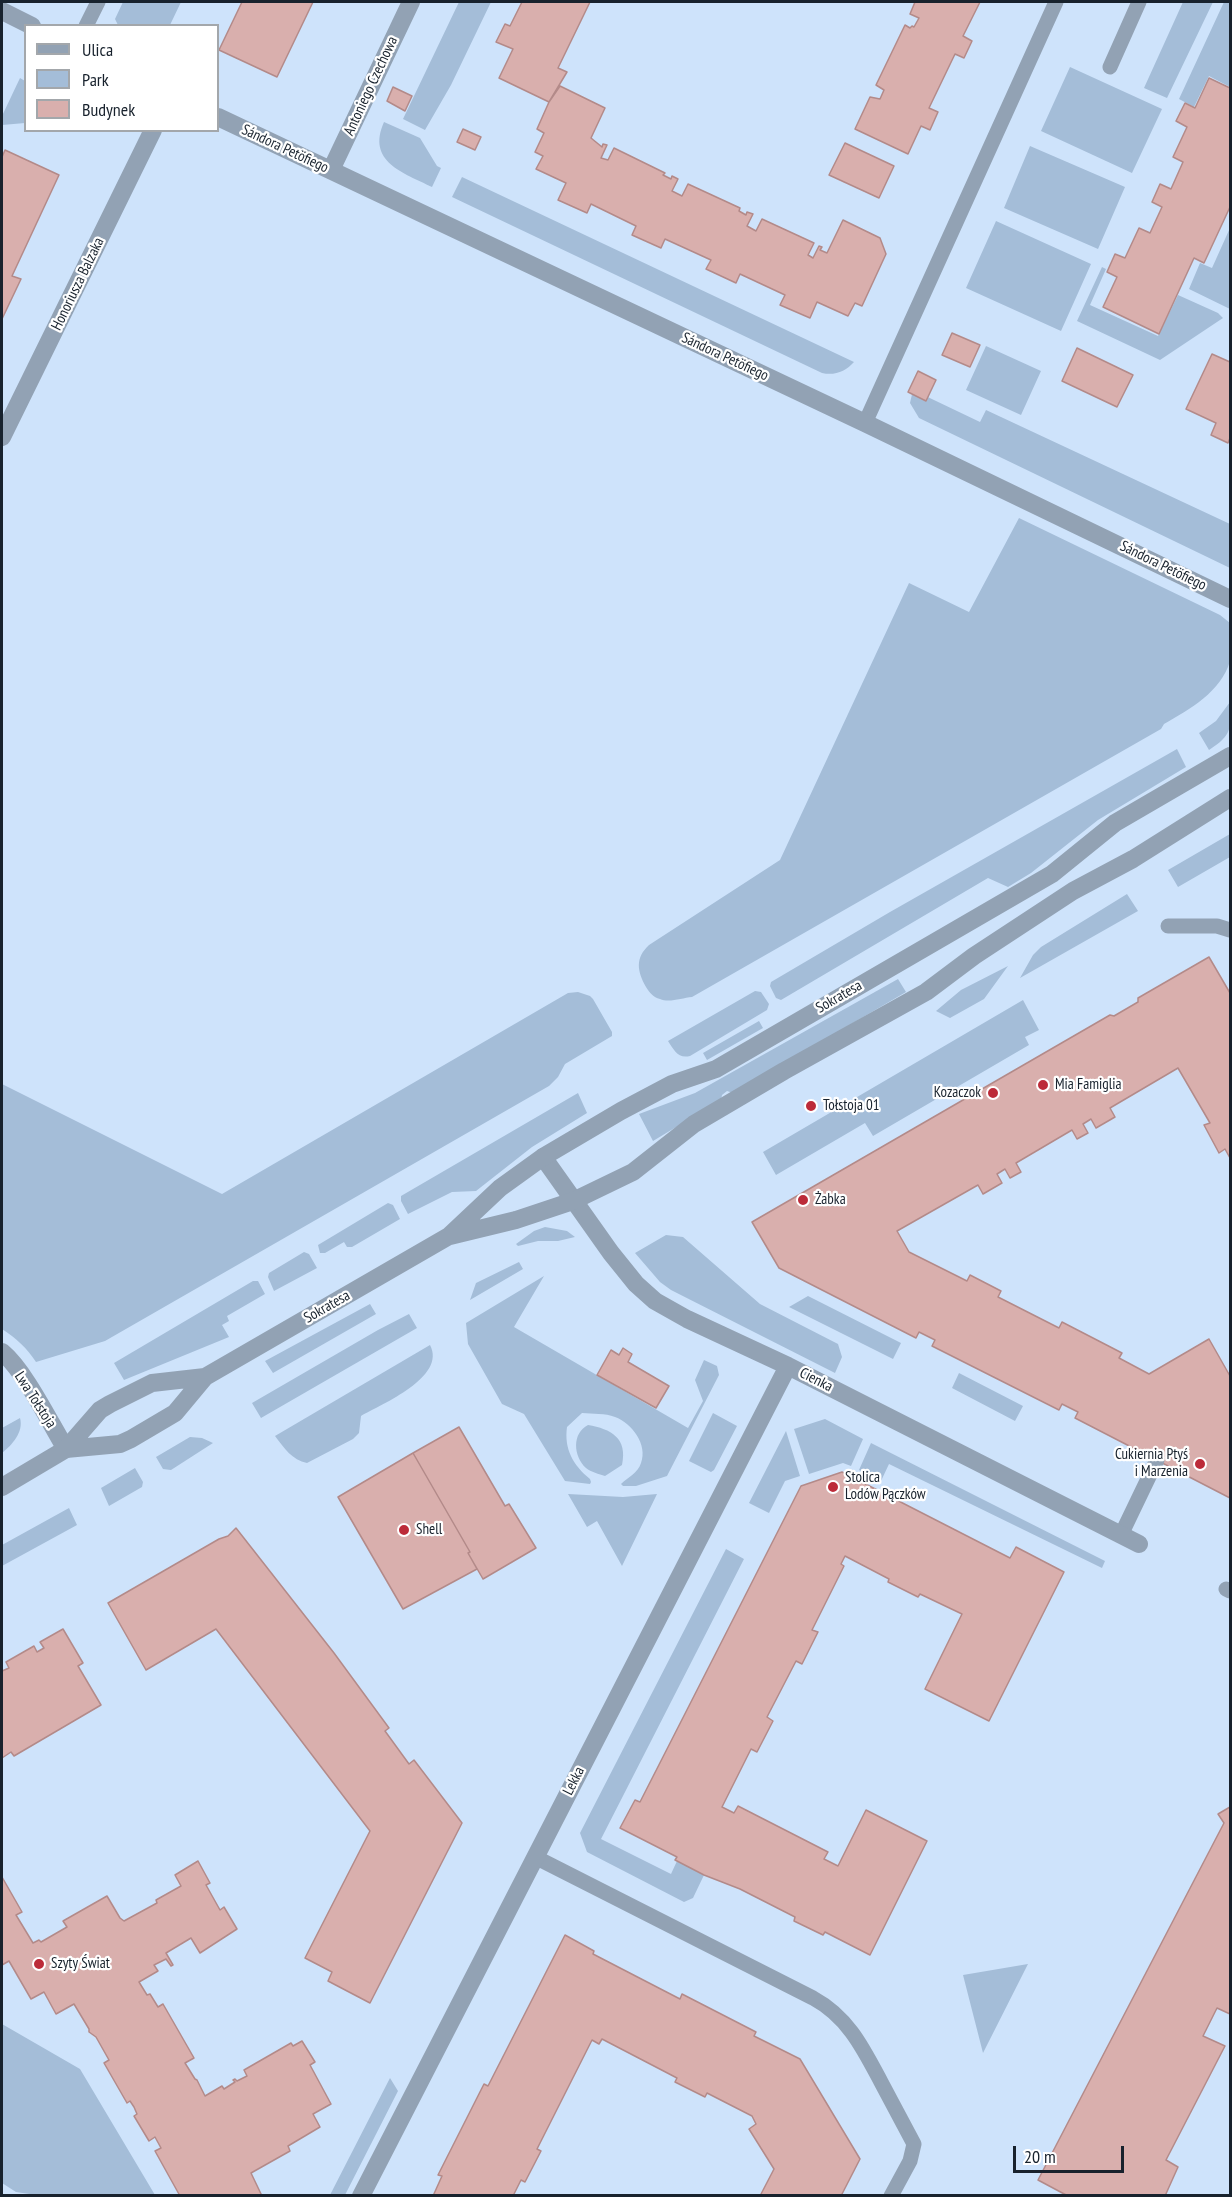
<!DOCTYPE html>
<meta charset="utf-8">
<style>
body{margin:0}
#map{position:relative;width:1232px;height:2197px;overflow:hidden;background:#cee3fb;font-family:"PT Sans Narrow",sans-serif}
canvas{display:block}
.frame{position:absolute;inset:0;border:3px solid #18222d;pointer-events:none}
.legend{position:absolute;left:24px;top:24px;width:195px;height:108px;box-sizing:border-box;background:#fff;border:2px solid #a3a7ab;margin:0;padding:8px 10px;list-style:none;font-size:18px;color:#18222d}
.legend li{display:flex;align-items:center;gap:12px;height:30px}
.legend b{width:30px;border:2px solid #a3a7ab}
.scale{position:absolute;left:1013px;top:2146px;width:111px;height:27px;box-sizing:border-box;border:3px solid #18222d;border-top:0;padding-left:8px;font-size:18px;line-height:21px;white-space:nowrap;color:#18222d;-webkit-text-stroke:4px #fff;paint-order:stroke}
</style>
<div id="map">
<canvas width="1232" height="2197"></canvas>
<div class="frame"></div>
<ul class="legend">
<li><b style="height:8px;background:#92a2b4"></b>Ulica</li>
<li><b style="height:16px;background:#a4bdd8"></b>Park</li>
<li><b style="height:16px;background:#d9afad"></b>Budynek</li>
</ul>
<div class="scale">20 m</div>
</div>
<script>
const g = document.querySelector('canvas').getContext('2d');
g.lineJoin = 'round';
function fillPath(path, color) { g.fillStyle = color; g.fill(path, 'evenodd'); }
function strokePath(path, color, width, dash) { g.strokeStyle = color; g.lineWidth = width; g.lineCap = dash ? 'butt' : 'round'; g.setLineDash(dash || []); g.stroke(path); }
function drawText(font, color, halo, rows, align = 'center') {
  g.font = font + ' "PT Sans Narrow",sans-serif'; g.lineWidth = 4.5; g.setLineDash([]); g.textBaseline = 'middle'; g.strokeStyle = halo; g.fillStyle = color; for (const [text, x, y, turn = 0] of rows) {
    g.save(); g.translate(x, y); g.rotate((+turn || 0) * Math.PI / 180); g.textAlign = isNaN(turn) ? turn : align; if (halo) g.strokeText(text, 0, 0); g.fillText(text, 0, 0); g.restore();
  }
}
fillPath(new Path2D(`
 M123 2H181L170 25H118L115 19Z
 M459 2H491L451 85 425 130 403 119Z
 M1183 2H1213L1167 98 1144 88Z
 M1224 2H1230V87L1209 76 1194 107 1179 99Z
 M1070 67 1162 109 1132 173 1041 131Z
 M20 78 25 81V123L2 125V116Z
 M384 122 420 138 437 166 441 168 432 187C404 173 366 162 384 122Z
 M1030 146 1125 187 1098 249 1004 208Z
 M462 177 854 362C846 371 835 376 822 373L452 197Z
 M996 221 1091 264 1061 331 966 288Z
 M1230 228V309L1189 289 1200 263 1212 268Z
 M1102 267 1106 269 1090 305 1158 336 1178 295 1218 313 1223 318 1160 360 1077 321Z
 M986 346 1041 371 1021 415 966 390Z
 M913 390 980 422 986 410 1230 524V568L919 418 910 403Z
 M1019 518 1220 615 1230 623C1231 634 1232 650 1230 661 1221 692 1190 709 1164 724L1161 729 692 997C682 998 669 1003 660 999 653 997 650 993 646 987 637 971 635 958 649 945L780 860 909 583 969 612Z
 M1230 702C1231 730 1232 735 1209 750L1199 733 1216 721Z
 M1177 749 1186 767 1098 820 1031 873 1008 887 988 878 781 1000 776 998 770 986 771 982 890 912Z
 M1230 834V857L1178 887 1168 870Z
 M1127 894 1138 911 1020 978 1033 955 1041 947Z
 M1008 966 984 999 950 1018 936 1011 961 990Z
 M898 979 906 992 733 1093 727 1091 722 1095 721 1100 653 1141 639 1114 695 1093Z
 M755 991 761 992 769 1004 767 1010 690 1056C678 1059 674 1050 668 1041Z
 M578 992 590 996 593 999 612 1032V1036L565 1064 558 1077 549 1086 105 1341 36 1362C27 1348 16 1338 2 1329V1084L222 1194 568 993Z
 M1023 1000 1039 1030 1025 1037 1029 1045 873 1136 865 1123 776 1175 763 1152Z
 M759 1021 763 1028 707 1060 703 1053Z
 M578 1093 587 1113 532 1147 476 1191 452 1192 408 1214 401 1201V1196Z
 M388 1203 393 1205 400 1219 352 1247H347L344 1242 325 1253H320L318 1245Z
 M545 1227 567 1231 575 1237 558 1241H538L518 1246 516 1244 534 1231Z
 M666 1235 683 1237 760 1304 838 1344 842 1357 835 1373 671 1290 660 1282 635 1253Z
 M304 1252 309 1254 317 1268 274 1291 268 1277 269 1273Z
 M519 1262 523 1269 470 1300 476 1283Z
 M544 1276 514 1327 688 1428 703 1401 695 1380 704 1360 717 1366 719 1375 667 1476 636 1486H623L621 1484C628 1477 638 1473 641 1463 648 1445 632 1423 615 1417 605 1413 593 1414 582 1413L567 1427C564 1449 573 1465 590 1479L591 1482 590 1484 565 1481 524 1414 502 1404 468 1344 466 1323Z
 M253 1281H258L265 1294 227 1316 229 1321 222 1325 229 1337 124 1380 114 1363Z
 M808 1296 901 1343 893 1359 789 1307Z
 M370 1304 376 1314 273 1373 265 1361Z
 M409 1314 417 1328 261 1418 252 1403 378 1330Z
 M430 1345C447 1377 382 1404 361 1416L359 1433 353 1439 307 1463C292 1460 284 1448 275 1436Z
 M959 1373 1023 1406 1015 1421 952 1388Z
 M713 1413 737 1426 714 1470 711 1472 689 1461Z
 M20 1418C24 1432 12 1445 2 1453V1428Z
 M825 1419 863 1439 851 1466 843 1463 809 1474 794 1429Z
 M588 1425C611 1429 628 1438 622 1465L605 1476C599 1474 591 1472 586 1468 573 1456 572 1433 588 1425Z
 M786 1431 800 1476 785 1481 769 1513 749 1503Z
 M190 1437 202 1438 213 1443 171 1470 163 1469 156 1457Z
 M871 1443 1105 1561 1102 1568 889 1464 881 1481 859 1470Z
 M135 1468 143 1482 142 1487 109 1506 101 1488Z
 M568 1494 623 1497 657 1494 622 1566 597 1521 587 1527Z
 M69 1508 77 1525 2 1566V1545Z
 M726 1549 744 1559 601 1839 671 1874 677 1861 704 1875 693 1898 684 1902 587 1852 580 1833Z
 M1028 1964 983 2053 963 1975Z
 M2 2024 80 2069 155 2195H36L16 2192 2 2183Z
 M390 2078 398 2091 345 2195H330Z`), '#a4bdd8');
const building = new Path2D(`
 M242 2H313L277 77 219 50Z
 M522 2H590L558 68 567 72 549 102 499 78 513 49 496 42 505 24 510 26Z
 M915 2H980L963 36 972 41 964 58 955 54 929 108 938 112 930 130 921 126 908 154 855 129 870 97 880 99 884 90 876 85 905 25 910 28 912 26 914 27 919 18 910 14Z
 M1209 78 1230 88V207L1204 263 1194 258 1159 334 1103 307 1117 277 1107 272 1115 254 1125 258 1139 228 1150 233 1162 207 1152 202 1160 184 1171 189 1183 162 1173 157 1187 127 1176 121 1185 103 1195 108Z
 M560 86 605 108 591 138 602 147 603 144 607 145 601 158 608 160 614 148 665 173 663 175 671 179 672 176 678 179 672 191 682 196 688 184 740 208 739 211 746 215 747 212 753 214 747 226 756 231 762 219 814 243 808 255 813 258 819 246 822 247 820 250 827 253 843 220 880 238 886 254 862 306 855 303 848 316 817 302 810 318 780 305 785 295 740 274 736 283 706 269 711 260 665 239 661 248 632 235 636 226 591 204 587 213 558 200 566 183 536 169 543 156 535 152 544 133 537 129 549 102Z
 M393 87 412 96 405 111 387 101Z
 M463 129 481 137 475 150 457 142Z
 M845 143 894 166 879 198 829 175Z
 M5 150 59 175 12 276 21 279 2 319V157Z
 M952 333 980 345 970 367 942 355Z
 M1077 348 1133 375 1117 407 1062 381Z
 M1212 354 1230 362V438L1228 443 1211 435 1216 423 1186 409Z
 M918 371 936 380 926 401 908 392Z
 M1209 957 1230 993V1158L1225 1149 1219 1153 1204 1125 1210 1123 1178 1068 1110 1108 1115 1117 1096 1128 1091 1119 1083 1124 1088 1133 1077 1139 1072 1130 1016 1163 1021 1172 1010 1178 1005 1169 997 1174 1002 1183 983 1194 978 1185 897 1231 909 1252 967 1281 970 1275 1001 1291 998 1297 1059 1328 1062 1322 1122 1353 1119 1358 1149 1374 1209 1339 1230 1376V1498L1075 1418 1078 1412 1062 1404 1059 1410 932 1346 935 1340 919 1332 916 1338 779 1268 752 1222 1110 1015 1114 1016 1138 1002V998Z
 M623 1348 632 1354 628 1362 669 1386 656 1408 597 1375 611 1350 619 1355Z
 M459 1427 505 1506 509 1504 536 1548 483 1579 468 1553 470 1552 413 1453Z
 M413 1453 470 1552 468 1553 477 1569 403 1609 338 1497Z
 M842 1472 1010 1558 1016 1547 1064 1572 989 1721 925 1689 962 1614 920 1594 918 1597 888 1582 889 1579 845 1556 841 1564 844 1566 812 1630 818 1632 802 1664 796 1661 767 1717 773 1721 757 1752 751 1749 722 1807 734 1813 738 1806 828 1852 824 1859 838 1866 866 1810 927 1841 870 1955 825 1932 823 1935 794 1921 795 1917 740 1889 704 1875 677 1861 675 1860 677 1857 620 1828 635 1800 640 1802 801 1486Z
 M236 1528 334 1653 389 1728 385 1731 409 1764 414 1760 462 1823 370 2003 328 1981 332 1972 305 1958 370 1831 216 1629 146 1670 108 1603 219 1539 228 1536Z
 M63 1629 83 1663 78 1666 101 1705 14 1756 11 1752 2 1758V1671L9 1668 6 1662 34 1646 37 1652 44 1648 40 1642Z
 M1230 1807V2014L1217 2008 1203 2036 1225 2046 1166 2160 1178 2167 1165 2196H1068L1038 2180 1224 1823 1218 1814Z
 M198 1861 210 1883 206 1885 220 1910 224 1907 237 1929 200 1953 191 1938 166 1953 173 1965 171 1966 166 1959 154 1965 158 1971 139 1982 147 1995 150 1994 158 2007 163 2004 194 2058 185 2063 195 2079 197 2080 205 2096 222 2086 224 2089 235 2082 233 2080 235 2079 237 2081 247 2076 244 2070 291 2043 293 2046 302 2041 315 2062 310 2065 331 2104 313 2114 320 2127 288 2146 290 2151 251 2173 262 2196H180L155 2151 161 2148 155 2137 149 2141 134 2116 137 2114 134 2107 130 2101 127 2103 104 2063 109 2060 96 2037 89 2032V2029L74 2004 56 2014 44 1992 31 1999 9 1961 2 1965V1877L22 1912 16 1915 33 1943 39 1940 41 1942 67 1927 63 1921 107 1896 120 1918 124 1921 157 1903 156 1900 181 1886 175 1875Z
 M565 1935 594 1951 593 1954 680 1999 682 1994 756 2032 754 2036 800 2059 860 2159 841 2196H760L774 2169 749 2129 756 2124 752 2116 707 2093 705 2097 675 2082 677 2078 602 2039 599 2044 592 2040 537 2149 541 2151 525 2182 521 2180 513 2196H433L442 2176 438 2175 484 2084 488 2086Z`);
fillPath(building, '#d9afad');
strokePath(building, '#b38a89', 1.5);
strokePath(new Path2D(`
 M86 26 98 2
 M1110 67 1139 2
 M865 423 1056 2
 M1168 926H1217L1230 930
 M1121 1535 1157 1460
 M1226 1589 1230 1591
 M535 1857 813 1998C848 2017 863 2048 881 2082 892 2103 903 2123 914 2144L910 2161 891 2196`), '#92a2b4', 15);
strokePath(new Path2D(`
 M2 11 32 26
 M218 117 865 423 1230 599
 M331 170 411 2
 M2 437 153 130
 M543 1157 611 1253 636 1284 655 1301 687 1319 788 1366 1139 1544
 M2 1352C25 1371 50 1423 66 1449
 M361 2196 788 1366`), '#92a2b4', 18);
strokePath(new Path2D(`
 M450 1236 516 1220 573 1201 633 1172 694 1124 784 1071 926 992 974 956 1073 891 1133 859 1230 798
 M66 1449 120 1444 131 1439 175 1413 205 1377 449 1236 500 1188 543 1157 621 1111 672 1084 716 1069 1052 874 1115 823 1230 756
 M2 1487 66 1449 100 1410 110 1404 152 1383 205 1377`), '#92a2b4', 18);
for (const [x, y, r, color] of [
 [1043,1085,6,"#bc2b39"],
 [993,1093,6,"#bc2b39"],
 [811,1106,6,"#bc2b39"],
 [803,1200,6,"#bc2b39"],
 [1200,1464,6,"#bc2b39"],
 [833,1487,6,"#bc2b39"],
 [404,1530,6,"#bc2b39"],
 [39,1964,6,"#bc2b39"]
]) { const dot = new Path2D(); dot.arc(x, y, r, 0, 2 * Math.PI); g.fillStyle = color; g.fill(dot); strokePath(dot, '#fff', 2); }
drawText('15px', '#18222d', '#fff', [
 ["Antoniego Czechowa",371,86,-65],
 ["Sándora Petöfiego",285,149,25],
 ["Honoriusza Balzaka",78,284,-64],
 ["Sándora Petöfiego",725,357,25],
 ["Sándora Petöfiego",1163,566,26],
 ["Sokratesa",839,997,-30],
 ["Sokratesa",327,1307,-30],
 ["Cienka",816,1380,27],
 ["Lwa Tołstoja",35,1400,57],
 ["Lekka",574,1781,-63]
]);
drawText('15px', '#18222d', '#fff', [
 ["Mia Famiglia",1055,1085],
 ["Kozaczok",981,1093,"right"],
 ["Tołstoja 01",823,1106],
 ["Żabka",815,1200],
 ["Cukiernia Ptyś",1188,1455,"right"],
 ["i Marzenia",1188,1472,"right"],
 ["Stolica",845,1478],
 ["Lodów Pączków",845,1495],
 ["Shell",416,1530],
 ["Szyty Świat",51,1964]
], 'left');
</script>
